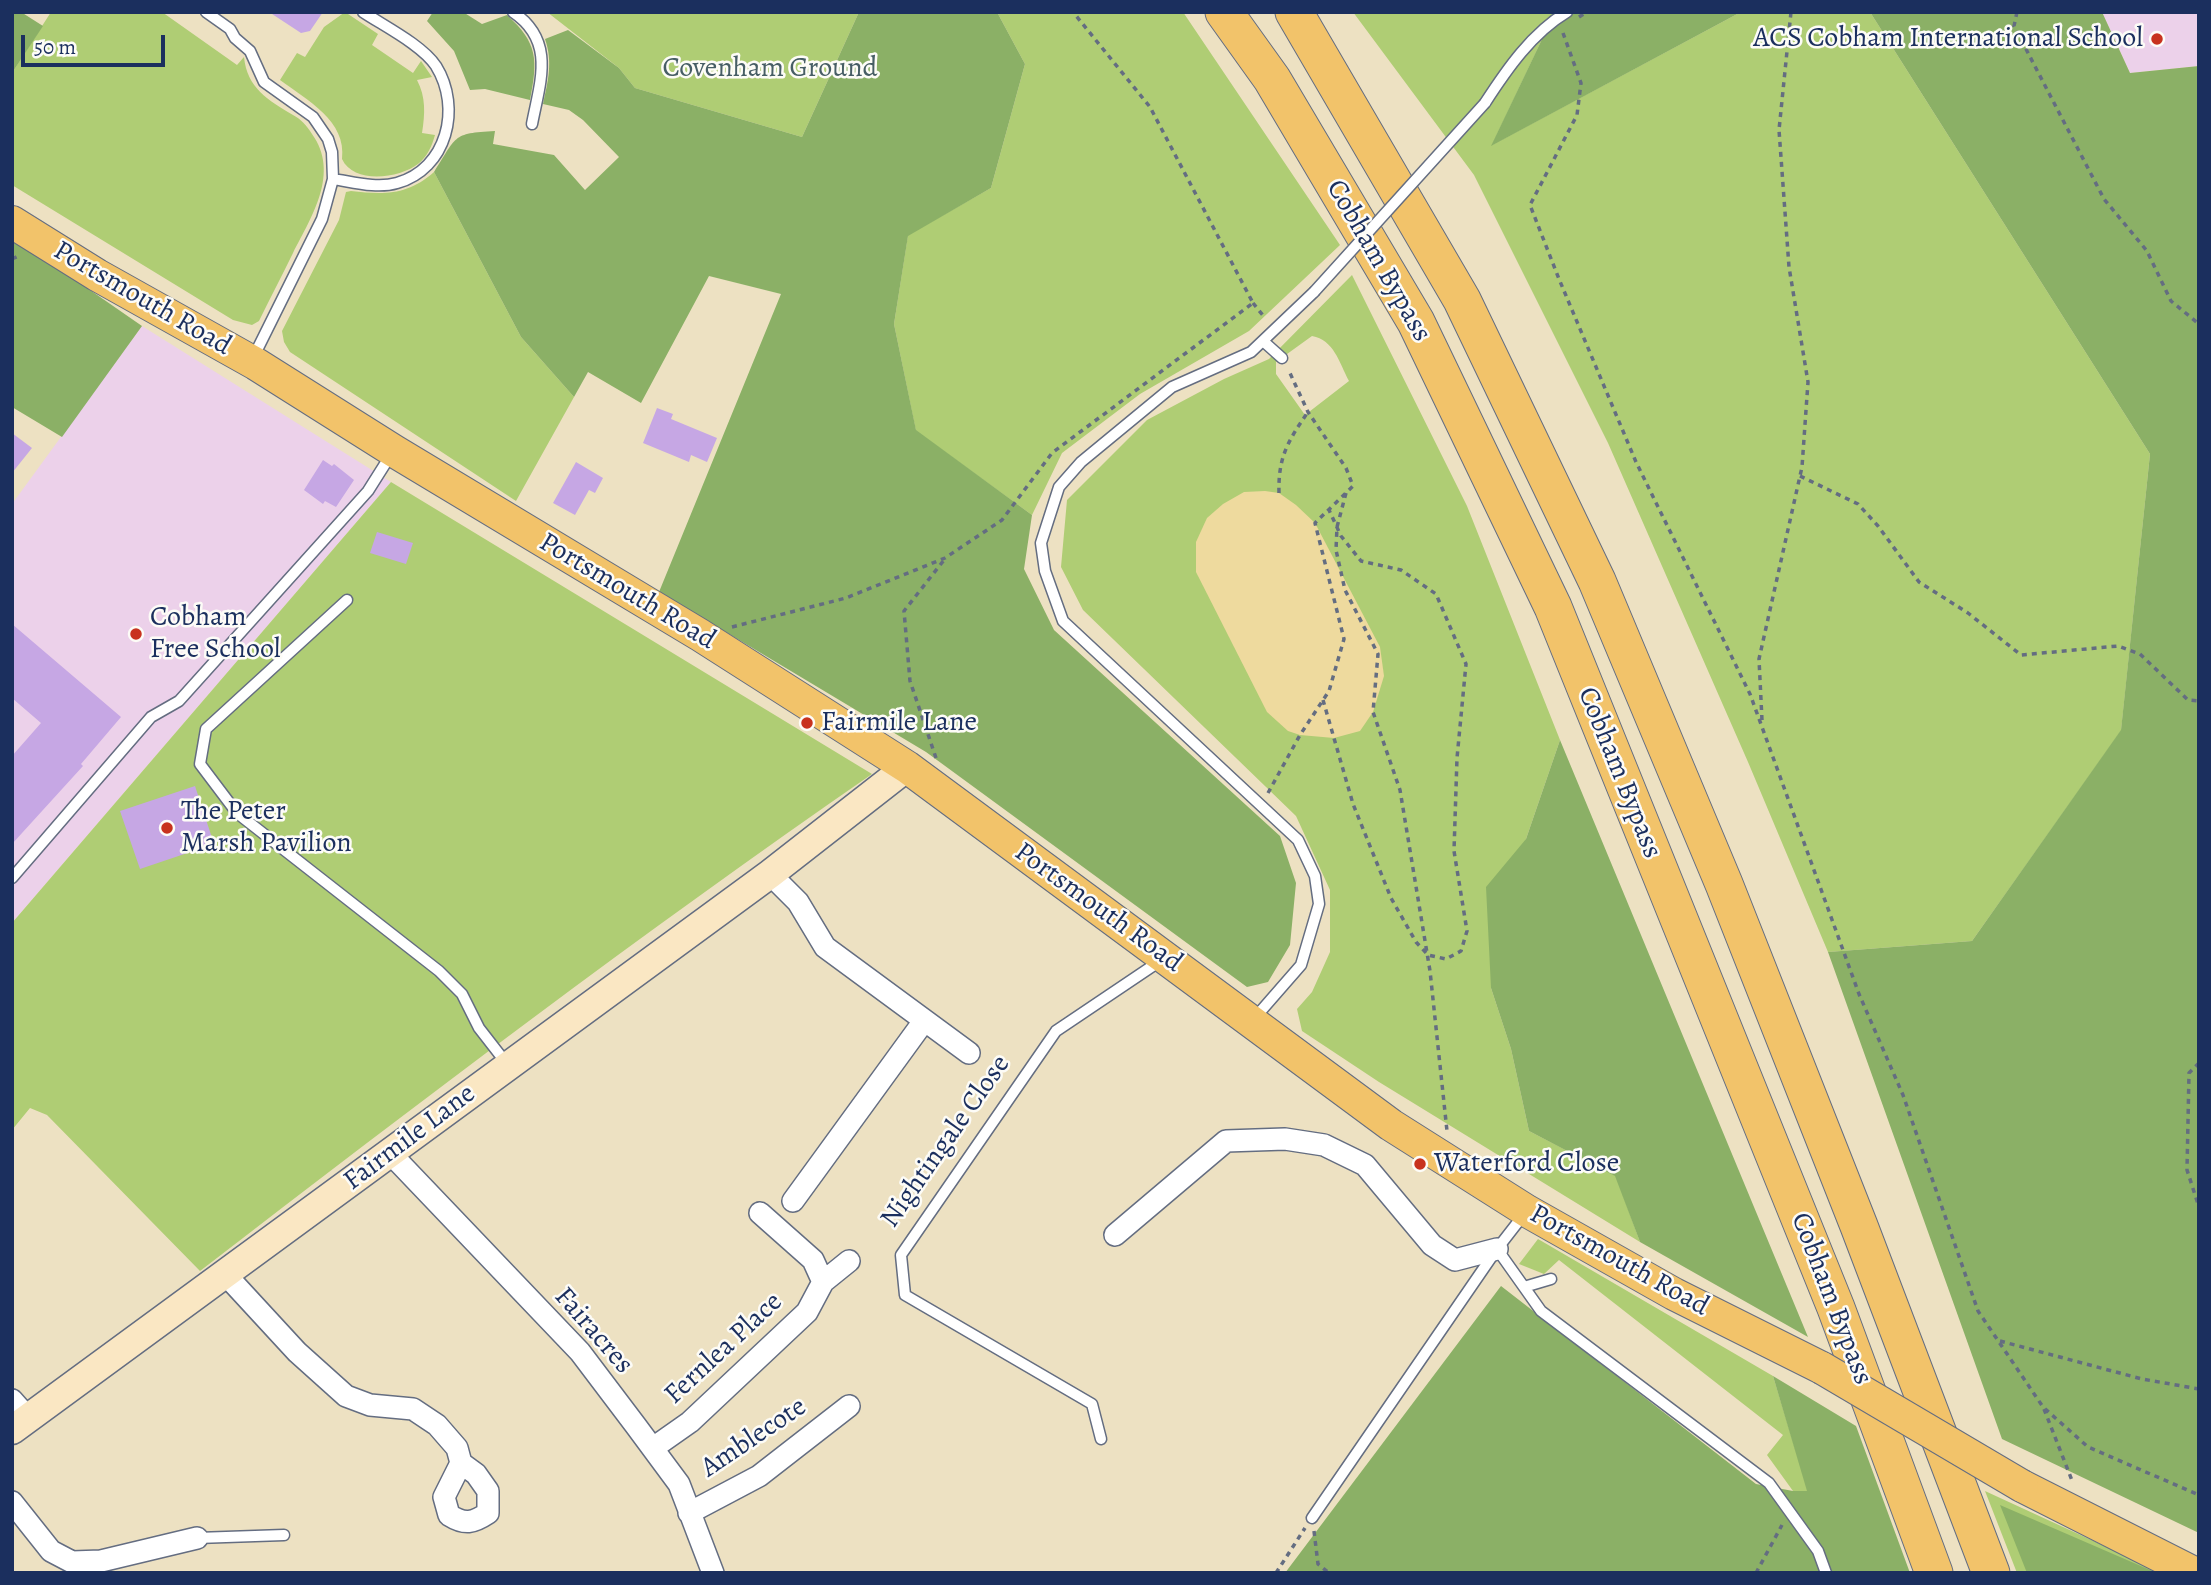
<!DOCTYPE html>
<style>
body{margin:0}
#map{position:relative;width:2211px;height:1585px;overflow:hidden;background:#ede1c2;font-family:Alegreya,serif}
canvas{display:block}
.frame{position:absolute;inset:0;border:14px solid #1b2f5e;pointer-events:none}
.scale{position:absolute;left:21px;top:35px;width:144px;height:32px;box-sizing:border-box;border:4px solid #1b2f5e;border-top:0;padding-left:9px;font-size:21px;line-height:24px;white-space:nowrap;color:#1b2f5e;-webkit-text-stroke:5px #fdfcf7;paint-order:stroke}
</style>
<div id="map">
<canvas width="2211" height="1585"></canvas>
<div class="frame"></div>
<div class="scale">50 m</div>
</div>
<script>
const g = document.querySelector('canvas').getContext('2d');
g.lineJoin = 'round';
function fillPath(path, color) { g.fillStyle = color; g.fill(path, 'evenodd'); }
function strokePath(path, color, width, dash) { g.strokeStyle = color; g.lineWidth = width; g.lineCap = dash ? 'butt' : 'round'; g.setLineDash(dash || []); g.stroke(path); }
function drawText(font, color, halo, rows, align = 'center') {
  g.font = font + ' Alegreya,serif'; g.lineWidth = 5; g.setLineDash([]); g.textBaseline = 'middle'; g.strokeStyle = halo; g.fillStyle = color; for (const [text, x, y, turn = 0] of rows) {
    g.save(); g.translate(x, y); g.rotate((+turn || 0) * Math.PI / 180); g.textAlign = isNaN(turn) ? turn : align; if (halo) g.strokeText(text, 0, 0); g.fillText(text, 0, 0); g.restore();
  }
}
fillPath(new Path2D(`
 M2102 12H2199V66L2130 73Z
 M142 326 391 482 12 923V504Z`), '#ecd1ea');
fillPath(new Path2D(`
 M51 12H113L116 14 118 12H162L237 65 244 57C247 88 268 100 293 115 301 119 307 126 312 134 340 173 312 216 293 253 282 276 270 298 259 321L252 325 233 320 12 185V73Z
 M345 12 378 34 372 45 413 73 421 61 432 77 417 80C426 97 425 114 422 133L435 135C432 146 427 157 418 164 400 178 354 185 342 159 347 121 307 100 280 80L297 53 305 57 324 27Z
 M547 12H859L802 137 635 88 619 68Z
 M997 12H1183L1340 245 1249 331 1140 394 1062 453 1032 515 916 431 894 324 908 235 991 188 1025 64Z
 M1353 12H1555L1492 145 1741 12H1870L2150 454 2121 731 1972 941 1828 952 1748 762 1608 443 1474 175Z
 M434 172 521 337 574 397 516 501 290 352 284 342 282 331 339 220 346 192 351 191C385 195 408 195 434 172Z
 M1352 275 1467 506 1560 740 1526 839 1491 988 1511 1049 1529 1131 1616 1176 1640 1242 1379 1082 1302 1031 1297 1009 1312 992 1330 952V890L1296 816 1083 610 1061 567 1067 500 1147 420 1224 379 1269 359ZM1312 336C1334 340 1339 362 1349 381L1305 415 1276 374V362Z
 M391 482 872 774C643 932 421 1101 200 1271L47 1115 30 1108 12 1130V923Z
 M1538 1239 1773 1376 1808 1491H1793L1767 1455 1783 1435 1559 1260 1544 1274 1519 1264Z
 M1985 1491 2163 1573H2017Z`), '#afcd74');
fillPath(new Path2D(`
 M12 12H21L43 26 12 73Z
 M433 12H463L482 24 507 15C538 43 538 60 530 100L485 89 470 90 454 51 427 21Z
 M859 12H997L1025 64 991 188 908 236 894 324 916 430 1032 515 1024 569 1054 630 1280 836 1296 883 1290 945 1268 982 1247 987 926 752 659 592 781 294 709 276 641 403 588 372 574 397 521 337 434 172C457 137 451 133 495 131L493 144 554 155 585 190 619 157 583 120 569 110 543 104C548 81 553 62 545 39L568 30 619 68 635 88 802 137Z
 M1555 12H1741L1491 146Z
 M1870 12H2102L2130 73 2199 66V1533L2002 1439 1828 952 1972 941 2121 730 2150 454Z
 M12 236 142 326 62 437 12 407Z
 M1560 740 1808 1337 1640 1242 1615 1176 1529 1131 1511 1049 1491 988 1486 887 1526 839Z
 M1501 1286 1756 1484 1793 1491H1807L1773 1376 1856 1426 1910 1573H1285Z
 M2000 1505 2157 1573H2027Z`), '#8bb066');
fillPath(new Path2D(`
 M1265 491 1279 493 1296 505 1315 523 1380 647 1384 676 1373 712 1360 731 1334 738 1300 735 1288 731 1267 712 1196 572V542L1207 518 1223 504 1244 492Z`), '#eeda9e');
fillPath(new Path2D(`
 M269 12H323L310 31 301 33Z
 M657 408 673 414 671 419 717 438 707 462 691 455 689 462 643 443Z
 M12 433 32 448 12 473Z
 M323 460 332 466 334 464 354 480 336 507 325 501 323 504 304 490Z
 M576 462 603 478 595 493 589 490 575 515 553 503Z
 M377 532 413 543 406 564 370 553Z
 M12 624 121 717 81 764 83 766 12 844V756L41 723 12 698Z
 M195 786 214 844 140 869 120 811Z`), '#c6a7e4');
const lane = new Path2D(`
 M206 12 230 29 235 38 250 51 264 82 313 117 328 139 332 152 333 179 322 219 253 358
 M513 12C556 41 540 82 532 124
 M1485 103C1507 69 1532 33 1567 12
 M333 179C353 182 377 189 397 183 447 169 462 108 436 66 422 45 384 26 363 12
 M1263 341 1282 358
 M347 600 206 729 200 764 237 813 439 971 462 994 479 1028 507 1064
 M12 878 151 717 179 701 368 491 392 453
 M1253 1020 1301 965 1319 904 1315 876 1298 840 1063 621 1045 571 1041 543 1059 487 1081 462 1172 387 1251 352 1314 292
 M1497 1249 1541 1311 1769 1483 1818 1551 1826 1573
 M1524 1287 1551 1279
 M1101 1439 1092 1404 905 1295 901 1255 1056 1031 1163 959
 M1312 1518 1497 1249 1525 1213
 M197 1538 284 1535`);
const street = new Path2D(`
 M770 874 798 902 825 947 969 1053
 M390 1153 580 1352 636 1426 679 1484 713 1573
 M793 1201 924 1021
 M1115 1235 1226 1141 1285 1139 1324 1145 1365 1165 1432 1245 1455 1260 1497 1249
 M226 1275 297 1352 346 1396 370 1405 413 1409 437 1425 457 1448 461 1463 476 1474 488 1491V1513C473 1523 465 1525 449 1515L444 1497 461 1463
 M823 1282 849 1261
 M12 1400 28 1418
 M653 1448 690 1422 807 1312 823 1282 813 1260 760 1213
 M12 1502 51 1551 72 1562 101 1561 197 1538
 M689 1513 759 1476 849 1406`);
const secondary = new Path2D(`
 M12 1430 770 874 907 767`);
const primary = new Path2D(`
 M12 222 97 275 256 364 394 451 700 635 907 767 1391 1125 1527 1211 1674 1294 1822 1368
 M2022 1486 2194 1573`);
const highway = new Path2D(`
 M1224 12 1272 79 1416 322 1553 607 1836 1308 1934 1573
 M1294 12 1462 300 1597 581 1724 884 1859 1226 1991 1573`);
strokePath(lane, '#646d81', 13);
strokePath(street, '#646d81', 24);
strokePath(secondary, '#646d81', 31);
strokePath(primary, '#646d81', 34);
strokePath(highway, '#646d81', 39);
strokePath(new Path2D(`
 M2017 12 2014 26 2104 199 2147 251 2171 301 2199 324
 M1579 17 1587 12
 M1563 33 1581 83 1577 115 1530 205 1559 279 1636 462 1750 694 1859 994 1903 1095 1978 1311 2043 1407 2088 1447 2199 1495
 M12 259 21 255
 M1253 303 1265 318
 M1800 476 1858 504 1878 526 1919 582 1968 613 2021 655 2118 646 2140 654 2188 700 2199 701
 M1279 493C1278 457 1288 441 1308 412
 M1346 493 1337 527 1336 550 1345 590 1378 654 1373 712 1400 790 1430 971 1447 1131
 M732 627 846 598 945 558 1002 520 1052 453 1253 303 1150 107 1073 12
 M1323 700 1353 804 1391 898 1416 942 1428 955 1446 959 1461 951 1467 931 1454 851 1457 758 1466 664 1436 594 1401 570 1361 561 1341 536 1329 510
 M1762 720 1759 659 1802 467 1808 382 1789 267 1779 130 1791 12
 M936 758 910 681 904 611 944 560
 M1268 793 1300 735 1329 691 1344 639 1315 523 1353 486 1346 468 1308 412 1289 371
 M2199 1063 2189 1073 2187 1170 2199 1207
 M2000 1341 2142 1379 2199 1389
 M2044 1409 2073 1483
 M1314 1531 1318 1564 1329 1573
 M1276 1573 1305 1528
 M1756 1573 1782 1525`), '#646d81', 3.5, [5, 5]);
strokePath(lane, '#fff', 10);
strokePath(street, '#fff', 21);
strokePath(secondary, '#fae7c3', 28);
strokePath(primary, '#f2c36a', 32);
strokePath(highway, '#f2c36a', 37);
const laneBridge = new Path2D(`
 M1314 292 1485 103`);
const primaryBridge = new Path2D(`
 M1822 1368 2022 1486`);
strokePath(laneBridge, '#646d81', 13, []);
strokePath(primaryBridge, '#646d81', 34, []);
strokePath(laneBridge, '#fff', 10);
strokePath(primaryBridge, '#f2c36a', 32);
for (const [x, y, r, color] of [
 [2157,39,7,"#c8321e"],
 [136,634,7,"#c8321e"],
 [807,723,7,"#c8321e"],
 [167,828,7,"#c8321e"],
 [1420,1164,7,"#c8321e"]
]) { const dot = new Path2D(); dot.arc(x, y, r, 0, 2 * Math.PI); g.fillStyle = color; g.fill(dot); strokePath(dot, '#fdfcf7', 2.5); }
drawText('28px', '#1b2f5e', '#fdfcf7', [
 ["ACS Cobham International School",2143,39,"right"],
 ["Cobham",150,618],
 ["Free School",150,650],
 ["Fairmile Lane",821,723],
 ["The Peter",181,812],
 ["Marsh Pavilion",181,844],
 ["Waterford Close",1434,1164]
], 'left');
drawText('28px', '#475e65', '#fdfcf7', [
 ["Covenham Ground",770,69]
]);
drawText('28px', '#1b2f5e', '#fdfcf7', [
 ["Cobham Bypass",1378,261,60],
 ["Portsmouth Road",142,299,30],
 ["Portsmouth Road",627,592,31],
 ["Cobham Bypass",1619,773,68],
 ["Portsmouth Road",1098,908,36],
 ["Fairmile Lane",410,1138,-37],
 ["Nightingale Close",946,1142,-55],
 ["Portsmouth Road",1619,1261,29],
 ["Cobham Bypass",1831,1299,69],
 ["Fairacres",593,1331,49],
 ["Fernlea Place",724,1349,-43],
 ["Amblecote",754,1438,-34]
]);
</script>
